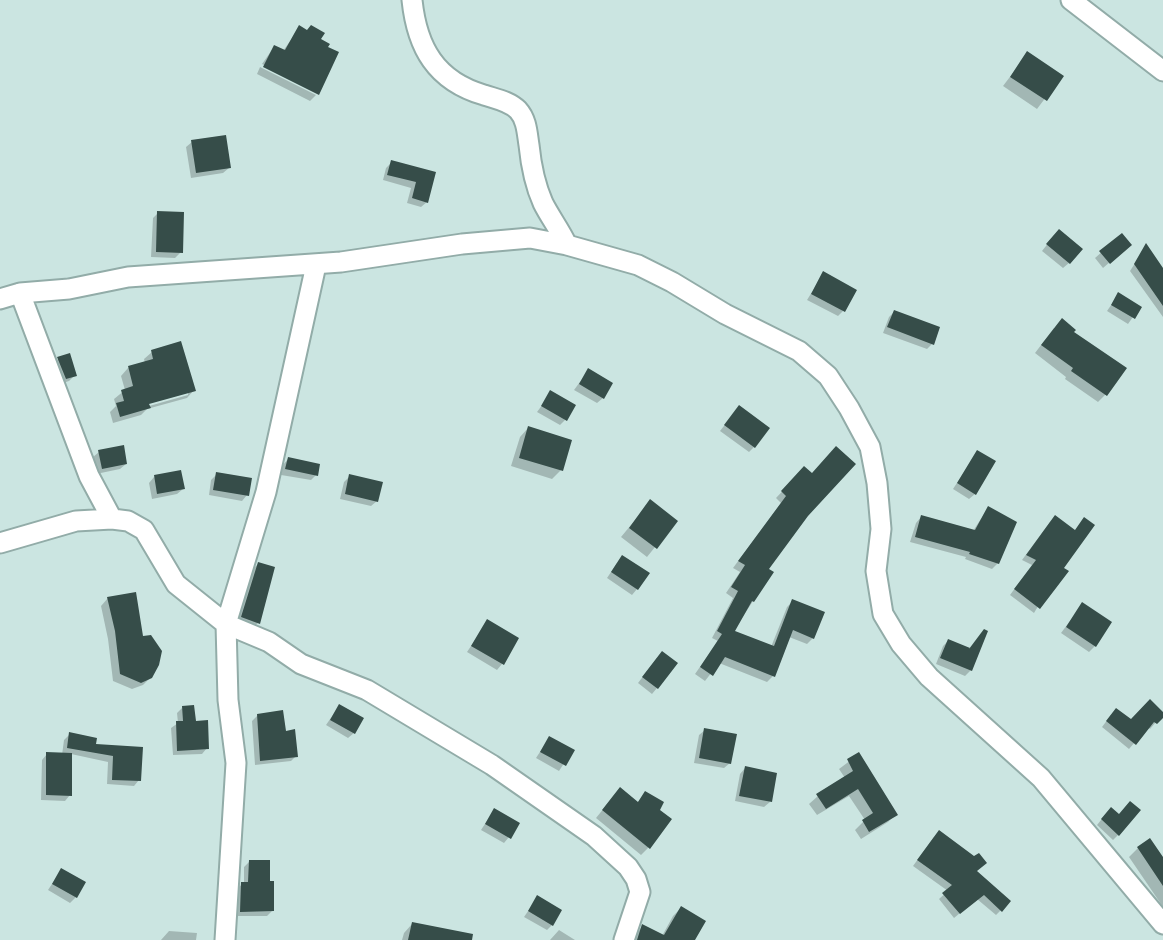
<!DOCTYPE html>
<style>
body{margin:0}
canvas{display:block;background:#cbe5e1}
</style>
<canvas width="1163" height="940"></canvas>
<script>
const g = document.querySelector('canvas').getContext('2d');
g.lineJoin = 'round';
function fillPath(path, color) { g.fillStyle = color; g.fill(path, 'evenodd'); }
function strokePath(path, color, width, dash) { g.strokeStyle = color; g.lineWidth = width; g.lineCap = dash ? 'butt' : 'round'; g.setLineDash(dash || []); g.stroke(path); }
fillPath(new Path2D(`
 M300 27 319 39 317 92 262 64 274 47 283 51Z
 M1028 53 1062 76 1037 109 1003 86Z
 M260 67 316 95 310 101 257 74Z
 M192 142 229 168 223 173 191 178 186 147Z
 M392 162 434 173 427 202 421 207 407 203 411 188 383 180 386 168Z
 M158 213 181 252 175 258 151 257 153 218Z
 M1121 235 1124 250 1103 268 1095 258Z
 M1053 237 1069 263 1063 268 1042 251Z
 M1146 246 1163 271V317L1130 271Z
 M823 274 843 311 838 316 807 300Z
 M1118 295 1140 307 1128 324 1107 311Z
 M894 312 932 344 927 349 883 333 889 317Z
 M1054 328 1106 394 1098 402 1065 379 1066 377 1035 353Z
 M152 352 194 390 187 398 147 409 141 415 113 423 110 412 116 406 114 399 125 390 121 376 128 368 145 363 144 359ZM188 391V395L142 408 141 405Z
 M58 359 75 375 69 381 60 384 53 364Z
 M588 371 603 398 597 403 574 390Z
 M551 393 565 420 560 425 537 412Z
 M734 413 754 447 749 452 720 431Z
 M528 428 561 470 552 479 511 466 520 437Z
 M99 452 126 464 120 469 96 474 93 457Z
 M977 452 975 494 969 499 953 489Z
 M288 459 316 475 311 480 281 475 283 465Z
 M804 468 807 515 767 569 753 601 733 632 771 647 787 607 793 601 813 638 807 644 789 637 773 676 767 682 719 663 705 681 695 674 718 641 712 638 733 598 726 593 740 572 733 568 781 503 776 498Z
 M217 474 247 495 242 501 209 495 211 480Z
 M350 476 377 501 371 506 340 499 344 482Z
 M154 477 183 489 177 494 152 499 149 483Z
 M650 502 676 521 647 557 621 537Z
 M988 508 998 563 992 569 965 559 966 557 910 542 916 523 921 517 973 531Z
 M1050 522 1061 568 1034 613 1010 595 1032 565 1022 560Z
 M617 563 637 589 632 595 607 578Z
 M258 564V623L250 631 233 626 249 573Z
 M108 598 151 677 143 685 132 689 113 681 108 639 101 606Z
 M1082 605 1095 646 1089 652 1061 633Z
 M487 622 502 664 497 670 467 652Z
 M948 641 970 649 971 670 965 676 936 664 943 646Z
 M657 658V688L652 694 638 683Z
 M339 706 354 733 348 738 326 725Z
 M182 708 194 722 207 748 202 754 173 755 171 728 178 723 177 713Z
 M1163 714 1150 729 1148 727 1129 749 1102 727 1111 715 1131 721Z
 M258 715 284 732 296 756 291 761 255 765 252 721Z
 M705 730 730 763 724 768 694 763 699 735Z
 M70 734 94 746 141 748 139 780 134 786 107 784 108 762 71 754 70 795 65 801 41 800 42 760 47 754 62 755 64 740Z
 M549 738 572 751 559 771 536 758Z
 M859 754 896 814 888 822 861 839 855 830 865 820 849 796 817 815 809 804 818 796 845 778 839 769Z
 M745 768 770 802 764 807 735 801 740 774Z
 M646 793 648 848 641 855 596 818 613 797 637 803Z
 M494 810 509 837 504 843 481 830Z
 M1105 815 1118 816V835L1113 840 1097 825Z
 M934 837 1009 902 996 915 977 899 954 918 939 899 948 891 913 866Z
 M1138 848 1163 860V907L1129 857Z
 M249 862 268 883 273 910 267 916H235L236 889 244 883V867Z
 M61 870 76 897 70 903 48 890Z
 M537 898 552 925 547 930 524 917Z
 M681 908 691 940H633L635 934 643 926 662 936 673 916Z
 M412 924 459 940H402L404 933Z
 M559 930 575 940H550Z
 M169 931 197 933 196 940H161Z`), '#0003');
fillPath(new Path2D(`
 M299 25 307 30 311 25 325 33 321 39 330 44 328 47 339 52 319 95 263 67 274 45 285 50Z
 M1027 51 1064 76 1047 101 1010 77Z
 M226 135 231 168 196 173 191 140Z
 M391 160 436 172 428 203 412 198 416 182 387 175Z
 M157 211 184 212 183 253 156 252Z
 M1059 229 1083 249 1070 264 1046 244Z
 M1122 233 1132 245 1110 264 1099 251Z
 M1146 243 1163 268V306L1134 264Z
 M823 271 857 290 845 312 811 294Z
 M1118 292 1142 307 1135 319 1111 305Z
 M894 310 940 327 934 345 887 327Z
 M1062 318 1076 330 1074 332 1127 368 1107 396 1071 371 1073 368 1041 345Z
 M181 341 196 391 149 404 151 408 120 417 116 403 124 401 121 390 133 386 128 366 153 359 151 350Z
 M70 353 77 376 66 379 57 357Z
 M588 368 613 383 604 399 579 384Z
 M550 390 576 405 567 421 541 406Z
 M739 405 770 428 755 448 724 425Z
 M528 426 572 440 563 471 519 458Z
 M124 445 127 464 102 469 98 450Z
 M836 446 856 464 808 516 769 569 774 572 754 602 752 601 735 631 774 646 792 599 825 612 814 639 793 630 775 677 725 657 713 676 700 667 722 634 717 631 738 591 731 587 745 565 738 561 786 496 781 491 804 466 812 473Z
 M977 450 996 461 976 495 957 483Z
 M288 457 320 464 318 476 285 469Z
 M181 470 185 489 157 494 154 475Z
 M216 472 252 478 249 496 213 490Z
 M349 474 383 482 378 502 345 494Z
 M650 499 678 521 657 549 629 528Z
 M988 506 1017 522 999 564 969 554 970 552 915 537 921 515 975 530Z
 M1055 515 1075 530 1084 517 1095 525 1064 568 1069 571 1040 609 1014 589 1036 560 1026 555Z
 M622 555 650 573 638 590 611 572Z
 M258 562 275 567 260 624 241 617Z
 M136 592 143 636 151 635 162 651 159 665 152 678 141 683 120 674 115 631 107 597Z
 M1082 602 1112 622 1096 647 1066 627Z
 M487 619 519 638 504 665 471 646Z
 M984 629 988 631 972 671 940 658 948 639 970 648 969 649Z
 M662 651 678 663 658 689 642 677Z
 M1150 699 1163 712V718L1157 724 1154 722 1136 745 1106 721 1116 708 1131 719Z
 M339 704 364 718 355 734 330 720Z
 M194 705 196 721 208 720 209 749 177 751 176 721H183L182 706Z
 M283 710 286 731 295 729 298 757 260 761 257 714Z
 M704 728 737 734 731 764 699 758Z
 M69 732 97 738 96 744 143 747 141 781 112 780 113 756 67 748Z
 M549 736 575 750 566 766 540 752Z
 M46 752 72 753V796L46 795Z
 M859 752 898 815 869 832 862 820 873 813 858 789 826 809 816 794 853 771 847 759Z
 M745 766 777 773 772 802 739 796Z
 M620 787 638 802 645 791 664 802 660 810 672 819 650 849 602 810Z
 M1130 801 1141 810 1119 836 1101 819 1111 807 1119 814Z
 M494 808 520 823 511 839 485 824Z
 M939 830 974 856 979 853 987 863 977 871 1011 901 1002 912 984 895 960 914 942 893 952 885 917 860Z
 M1150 838 1163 857V886L1137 847Z
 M249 860H270V881H274V911L240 912 241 882H248Z
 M61 868 86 882 77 898 52 884Z
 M537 895 562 910 553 926 528 911Z
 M681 906 706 921 695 940H637L642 924 664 935Z
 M412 922 473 934 472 940H408Z`), '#364d49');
const minor = new Path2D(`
 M412 0C417 48 436 81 484 95 496 99 509 101 518 110 527 120 527 133 529 145 531 165 535 185 543 203 550 217 560 230 567 245
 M1071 0 1163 71
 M20 293 89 476 112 519
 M0 299 20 293 69 289 128 277 341 262 462 244 530 238 567 245 638 265 672 282 725 314 799 351 828 376 849 408 870 447 877 483 881 529 876 571 883 614 901 644 929 677 1041 778 1163 924
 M0 543 76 521 112 519 128 521 144 530 176 584 226 624 269 642 301 664 367 690 492 765 594 836 628 867 636 879 640 892 624 940
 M225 940 236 763 228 700 226 624 266 492 316 265`);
strokePath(minor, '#92aca8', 23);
strokePath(minor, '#fff', 19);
</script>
